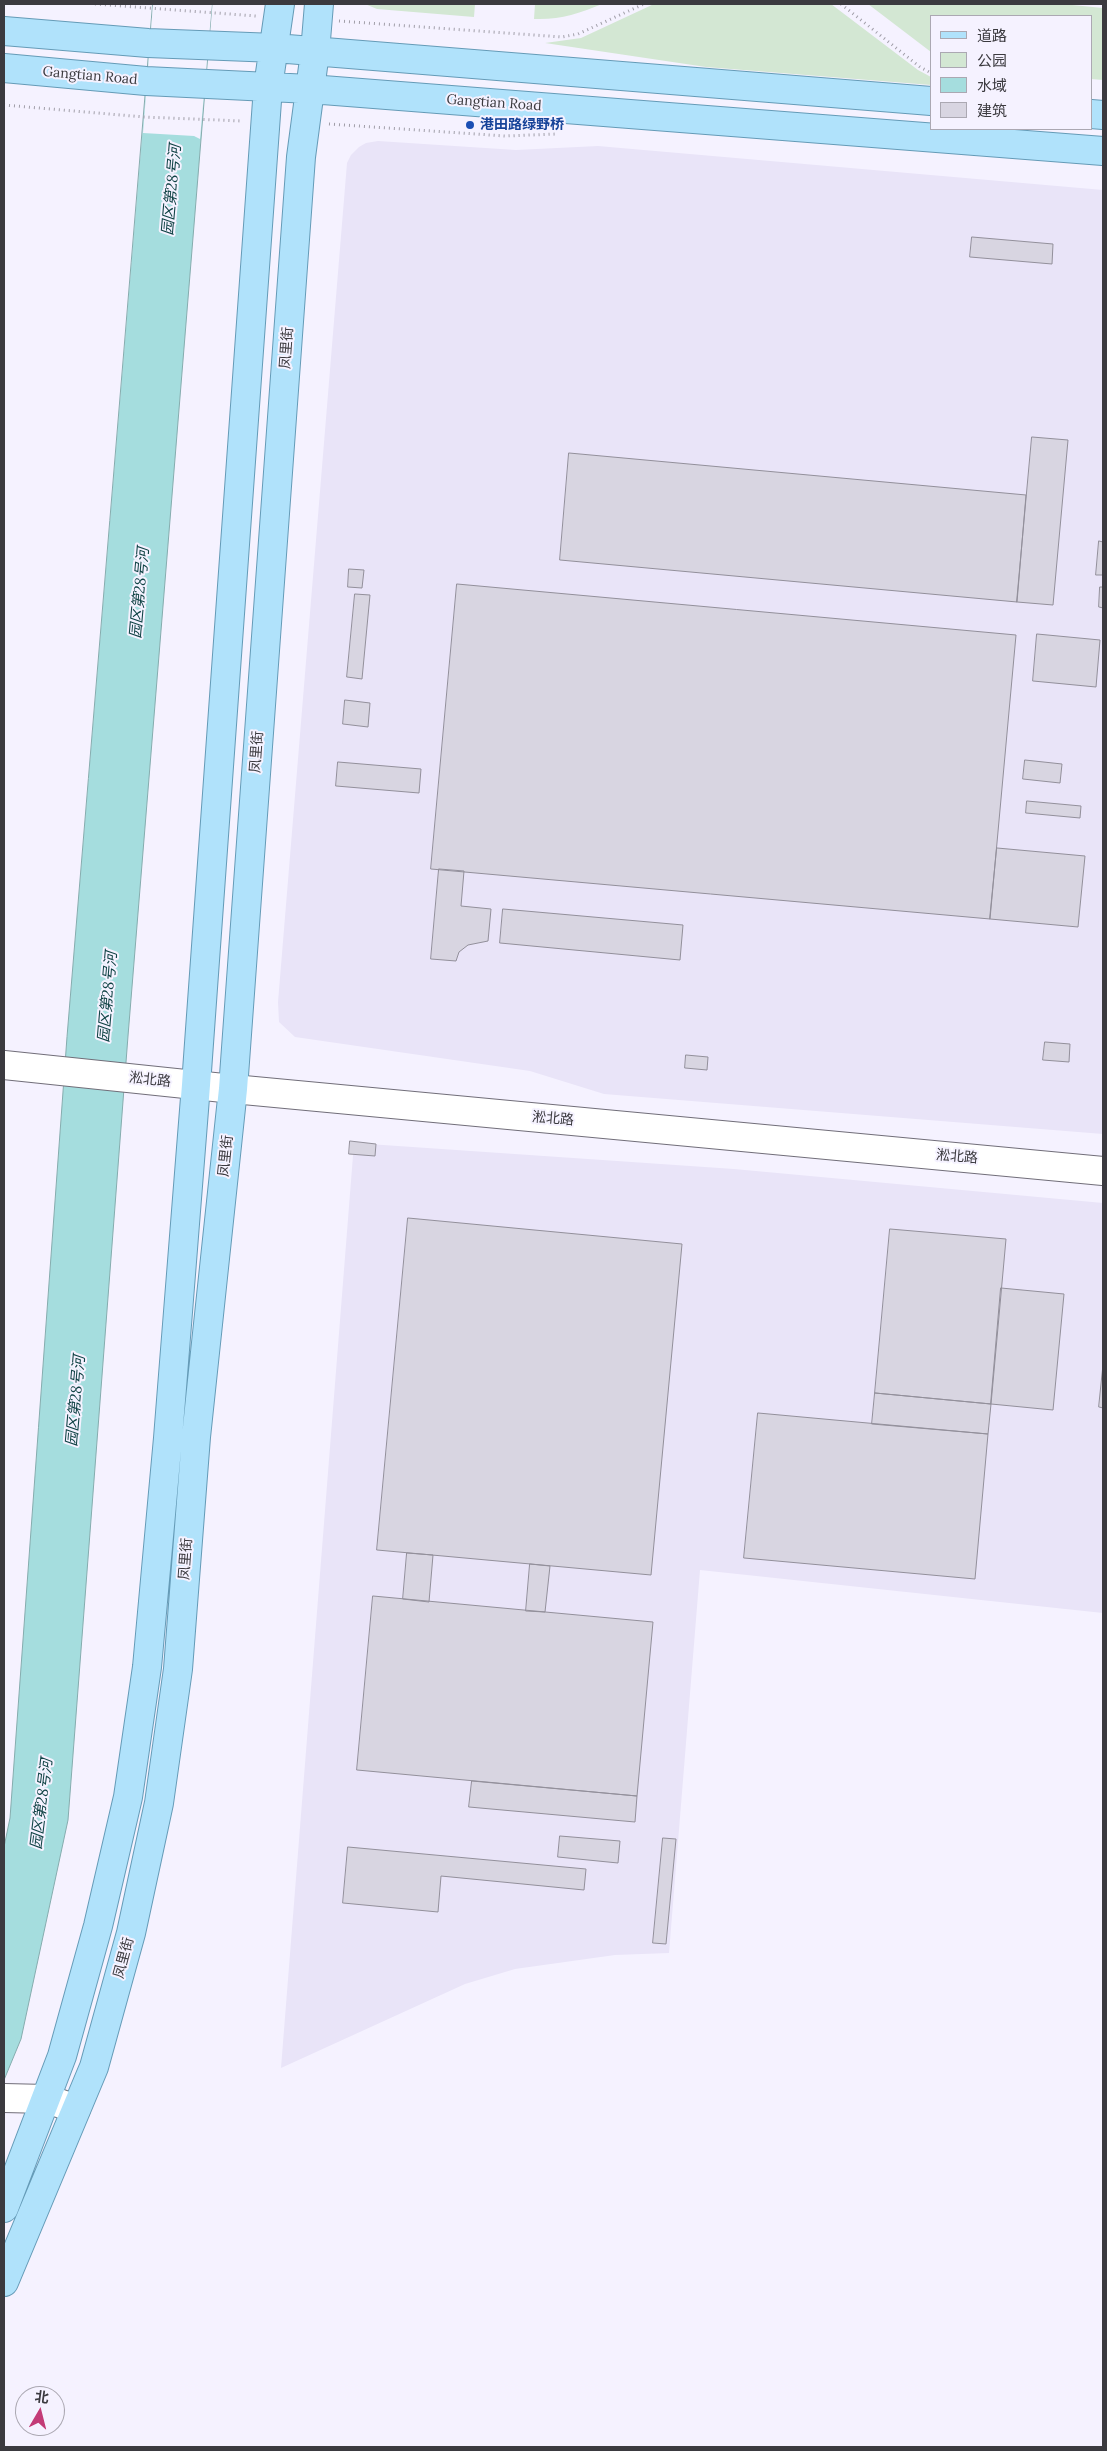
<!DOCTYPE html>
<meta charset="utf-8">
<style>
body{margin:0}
#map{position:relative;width:1107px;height:2451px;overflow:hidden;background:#f5f2ff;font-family:Lora,"Noto Sans SC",serif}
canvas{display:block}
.frame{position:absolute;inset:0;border:5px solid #3b3a3f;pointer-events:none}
.legend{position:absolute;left:930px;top:15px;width:162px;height:115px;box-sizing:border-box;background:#f5f2ff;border:1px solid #aba8b2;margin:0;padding:6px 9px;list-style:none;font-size:15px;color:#3b3a3f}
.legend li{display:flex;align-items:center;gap:10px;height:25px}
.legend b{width:25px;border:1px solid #aba8b2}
.north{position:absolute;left:15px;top:2386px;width:50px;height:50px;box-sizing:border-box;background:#f5f2ff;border:1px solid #aba8b2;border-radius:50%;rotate:8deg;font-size:14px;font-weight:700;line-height:20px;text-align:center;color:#3b3a3f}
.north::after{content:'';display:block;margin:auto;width:18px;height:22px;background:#c33b77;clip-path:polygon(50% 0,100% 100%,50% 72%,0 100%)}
</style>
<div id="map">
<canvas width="1107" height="2451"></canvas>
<div class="frame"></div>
<ul class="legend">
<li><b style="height:6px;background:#b0e2fb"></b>道路</li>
<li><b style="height:14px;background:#d3e7d3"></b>公园</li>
<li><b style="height:14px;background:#a5ddde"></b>水域</li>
<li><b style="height:14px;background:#d8d5e1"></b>建筑</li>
</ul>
<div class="north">北</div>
</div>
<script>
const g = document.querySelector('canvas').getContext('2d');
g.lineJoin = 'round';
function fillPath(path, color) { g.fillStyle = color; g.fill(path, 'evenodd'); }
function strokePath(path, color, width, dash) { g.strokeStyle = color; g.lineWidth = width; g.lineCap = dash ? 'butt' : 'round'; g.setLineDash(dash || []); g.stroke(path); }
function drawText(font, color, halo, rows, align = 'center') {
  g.font = font + ' Lora,"Noto Sans SC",serif'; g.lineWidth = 4; g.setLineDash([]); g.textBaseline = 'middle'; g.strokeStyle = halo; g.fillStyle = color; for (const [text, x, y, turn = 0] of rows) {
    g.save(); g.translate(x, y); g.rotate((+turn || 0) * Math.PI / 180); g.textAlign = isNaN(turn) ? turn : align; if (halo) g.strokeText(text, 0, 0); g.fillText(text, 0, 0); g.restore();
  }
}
fillPath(new Path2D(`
 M378 141 516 150 598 146 1103 190V1134L604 1094 530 1071 295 1037 279 1022 278 1002 347 163 351 155 359 147 366 143Z
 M354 1143 734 1169 1103 1203V1613L700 1570 669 1953 615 1955 515 1969 465 1984 281 2068Z`), '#e9e4f8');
fillPath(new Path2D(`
 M365 4H475L474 17 377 9Z
 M535 4H602C578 14 560 20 534 19Z
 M654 4H831L918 70 931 77V85L706 67 545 43 581 38Z
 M868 4H1062L1103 8V80L1091 79V16H931V52Z`), '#d3e7d3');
const water = new Path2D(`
 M153 4H212L128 1036 68 1820 21 2039 4 2080V1847L10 1818 67 1037Z`);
fillPath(water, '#a5ddde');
strokePath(water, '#85acae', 1);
fillPath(new Path2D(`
 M153 4H212L200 139 194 136 143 133Z`), '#f5f2ff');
const building = new Path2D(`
 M972 237 1053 244 1052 264 970 257Z
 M1032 437 1068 440 1053 605 1017 602Z
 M569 453 1026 495 1017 602 560 560Z
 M1099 541 1103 542V575H1096Z
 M349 569 364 570 362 588 348 587Z
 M457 584 1016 635 990 919 431 869Z
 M1100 587H1103V608L1099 607Z
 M355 594 370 595 362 679 347 677Z
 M1037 634 1100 640 1096 687 1033 681Z
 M345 700 370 703 368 727 343 724Z
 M1025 760 1062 764 1060 783 1023 779Z
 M338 762 421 769 419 793 336 786Z
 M1027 801 1081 806 1080 818 1026 813Z
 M997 848 1085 856 1078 927 990 919Z
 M439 869 464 871 461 906 491 909 488 941 468 945 459 952 456 961 431 959Z
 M503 909 683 925 680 960 500 943Z
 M1045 1042 1070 1044 1069 1062 1043 1060Z
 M686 1055 708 1057 707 1070 685 1068Z
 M350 1141 376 1144 375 1156 349 1154Z
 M408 1218 682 1244 651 1575 377 1550Z
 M890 1229 1006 1239 991 1404 875 1393Z
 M1001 1288 1064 1294 1053 1410 991 1404Z
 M1103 1365V1408L1099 1407Z
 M875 1393 991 1404 988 1434 872 1424Z
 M758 1413 988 1434 975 1579 744 1558Z
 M407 1553 433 1555 429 1602 403 1599Z
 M530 1564 550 1566 545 1612 526 1611Z
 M373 1596 653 1622 637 1796 357 1770Z
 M472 1781 637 1796 635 1822 469 1807Z
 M560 1836 620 1841 618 1863 558 1857Z
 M663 1838 676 1839 666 1944 653 1943Z
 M348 1847 586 1869 584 1890 441 1876 438 1912 343 1903Z`);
fillPath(building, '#d8d5e1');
strokePath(building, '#93909b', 1);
const tertiary = new Path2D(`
 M4 1065 233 1089 1103 1171
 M4 2098 47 2099 76 2109`);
const primary = new Path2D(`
 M4 31 148 43 275 48 931 101
 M4 68 146 81 310 89 1103 151
 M1091 114 1103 115
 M4 2208 62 2056 98 1926 128 1797 147 1667 168 1438 196 1085 268 87 280 4
 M4 2282 94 2067 131 1933 159 1803 178 1669 196 1437 233 1089 301 157 315 52 319 4`);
strokePath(tertiary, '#716e79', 30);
strokePath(primary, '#659bb7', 30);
strokePath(new Path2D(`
 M95 4 256 16
 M841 4 920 67 931 73
 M339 21 562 37 578 34 644 4
 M4 105 144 117 242 121
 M329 124 505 136 557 134`), '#a09ea8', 3, [1, 4]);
strokePath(tertiary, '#fff', 28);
strokePath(primary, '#b0e2fb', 28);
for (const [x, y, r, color] of [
 [470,125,5,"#1a4fb4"]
]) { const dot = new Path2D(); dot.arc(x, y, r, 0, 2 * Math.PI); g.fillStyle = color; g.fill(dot); strokePath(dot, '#f5f2ff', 2); }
drawText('14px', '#3b3a3f', '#f5f2ff', [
 ["Gangtian Road",90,76,5],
 ["Gangtian Road",494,103,4],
 ["凤里街",287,348,-86],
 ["凤里街",257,752,-86],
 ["淞北路",150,1080,6],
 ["淞北路",553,1119,5],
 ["凤里街",226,1156,-84],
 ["淞北路",957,1157,5],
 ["凤里街",186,1559,-86],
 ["凤里街",124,1958,-75]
]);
drawText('bold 14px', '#164399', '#f5f2ff', [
 ["港田路绿野桥",480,125]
], 'left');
drawText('italic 15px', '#104345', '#f5f2ff', [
 ["园区第28号河",172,190,-85],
 ["园区第28号河",140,593,-85],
 ["园区第28号河",108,997,-85],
 ["园区第28号河",76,1401,-85],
 ["园区第28号河",42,1804,-83]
]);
</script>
